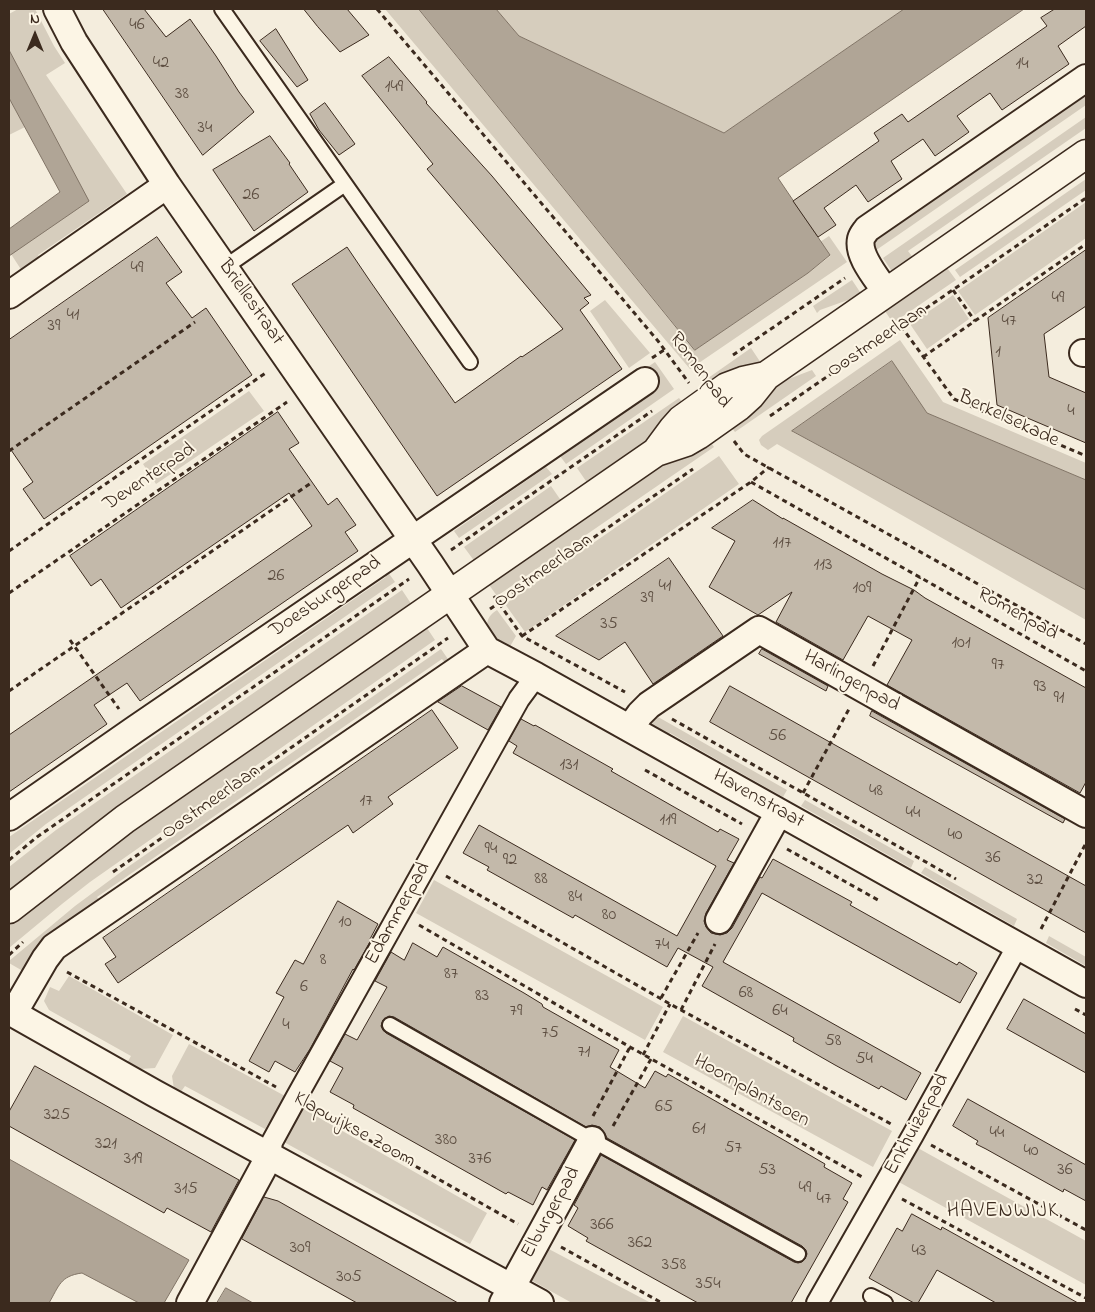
<!DOCTYPE html>
<style>
body{margin:0}
#map{position:relative;width:1095px;height:1312px;overflow:hidden;background:#f4eddd;font-family:"Indie Flower",sans-serif}
canvas{display:block}
.frame{position:absolute;inset:0;border:10px solid #3b2a1e;pointer-events:none}
.north{position:absolute;left:10px;top:10px;width:50px;height:50px;-webkit-text-stroke:4px #fcf5e5;paint-order:stroke;rotate:0deg;font-size:14px;font-weight:700;line-height:20px;text-align:center;color:#3b2a1e}
.north::after{content:'';display:block;margin:auto;width:18px;height:22px;background:#3b2a1e;clip-path:polygon(50% 0,100% 100%,50% 72%,0 100%)}
</style>
<div id="map">
<canvas width="1095" height="1312"></canvas>
<div class="frame"></div>
<div class="north">N</div>
</div>
<script>
const g = document.querySelector('canvas').getContext('2d');
g.lineJoin = 'round';
function fillPath(path, color) { g.fillStyle = color; g.fill(path, 'evenodd'); }
function strokePath(path, color, width, dash) { g.strokeStyle = color; g.lineWidth = width; g.lineCap = dash ? 'butt' : 'round'; g.setLineDash(dash || []); g.stroke(path); }
function drawText(font, color, halo, rows, align = 'center') {
  g.font = font + ' "Indie Flower",sans-serif'; g.lineWidth = 4; g.setLineDash([]); g.textBaseline = 'middle'; g.strokeStyle = halo; g.fillStyle = color; for (const [text, x, y, turn = 0] of rows) {
    g.save(); g.translate(x, y); g.rotate((+turn || 0) * Math.PI / 180); g.textAlign = isNaN(turn) ? turn : align; if (halo) g.strokeText(text, 0, 0); g.fillText(text, 0, 0); g.restore();
  }
}
fillPath(new Path2D(`
 M18 9H35L54 46 65 63 46 75 127 194 38 255 42 262 22 271 11 254 88 201 9 50V14Z
 M385 9H419L695 350 808 273 830 256 820 242 829 236 847 262 690 369Z
 M496 9H904L724 133 519 36Z
 M1086 86V105L872 253V238Z
 M9 98 25 127 9 135Z
 M1086 117V128L908 251 914 259 893 273 883 258Z
 M1086 179V190L960 277 955 270Z
 M1086 202V238L975 315 958 291Z
 M945 265 956 280 893 323 883 308Z
 M852 280 862 295 820 310 817 313 813 306Z
 M953 295 969 319 927 349 910 324Z
 M605 300 650 353 629 368 590 311Z
 M900 340 943 402 1086 463V480L927 413 892 361 793 432 1086 590V620L777 444 768 450 761 445 759 440 762 436Z
 M751 348 761 363 708 393 701 383Z
 M655 362 674 389 566 464 560 456 653 392 642 371Z
 M812 370 816 376 735 432 728 423 773 385Z
 M249 391 264 411 156 484 143 464Z
 M679 398 687 408 650 440 588 484 577 468Z
 M707 437 714 447 497 596 487 582 652 468Z
 M719 456 739 484 525 632 505 604Z
 M546 467 552 474 459 538 454 531Z
 M551 486 562 502 475 562 464 547Z
 M385 568 395 582 46 824 9 854V837L386 577 381 570Z
 M402 590 412 605 112 813 9 892V867L56 830Z
 M497 610 516 636 508 650 497 643 487 626C487 618 491 614 497 610Z
 M425 625 435 640 90 882 62 904 9 948V923L76 869Z
 M441 649 450 662 447 665 442 659 97 897 102 903 28 974 9 963V961L75 906 125 869Z
 M651 713 787 790 783 797 670 733 666 739 651 730 647 721Z
 M805 800 914 861 911 868 801 806Z
 M925 867 1017 919 1014 926 921 873Z
 M434 880 663 1007 645 1040 416 913Z
 M1049 936 1086 957V966L1046 943Z
 M69 976 173 1035 155 1068 140 1069 127 1063 131 1056 49 1010 44 1001 50 987 59 991Z
 M683 1016 892 1131 873 1167 663 1052Z
 M189 1044 285 1096 265 1129 185 1086 180 1093 174 1089 172 1076Z
 M300 1107 487 1213 470 1244 282 1141Z
 M916 1147 1086 1241V1285L897 1181Z
 M545 1247 651 1303H572L529 1279Z`), '#d6cdbd');
const water = new Path2D(`
 M419 9H496L519 36 724 133 904 9H1024L778 178 830 255 808 273 695 350Z
 M9 50 89 201 9 256V229L60 192 9 98Z
 M892 361 927 413 1086 480V590L792 431Z
 M9 1159 189 1260 164 1303H139L82 1273C60 1276 59 1286 49 1303H9Z
 M226 1288 253 1303H217Z`);
fillPath(water, '#b0a596');
strokePath(water, '#817466', 1);
const building = new Path2D(`
 M103 9H144L166 37 190 19 216 56 239 92 254 112 203 155Z
 M304 9H347L369 35 340 52 318 27Z
 M1055 9H1086V26L1058 46 1069 64 1002 110 990 93 974 104 957 116 969 132 935 156 923 139 891 161 902 179 868 202 856 185 824 208 836 225 818 237 793 201 879 141 874 133 902 114 908 122 1047 26 1041 18Z
 M276 29 308 80 297 87 260 41Z
 M389 57 427 102 426 103 492 176 591 295 584 298 589 303 580 310 622 369 437 496 292 284 347 247 370 281 455 403 521 356 522 357 563 329 427 169 433 164 362 76Z
 M325 103 355 144 339 155 319 130 310 114Z
 M270 136 290 163 289 164 308 192 254 231 213 170Z
 M157 237 182 272 166 283 192 318 206 308 252 375 44 519 23 489 33 482 9 447V340Z
 M1086 250V306L1044 334 1049 377 1086 393V443L997 405 988 318Z
 M278 412 299 443 289 449 328 505 337 498 356 525 345 532 358 551 140 701 127 683 94 705 107 724 9 792V735L312 526 289 493 121 608 101 579 91 586 70 556Z
 M753 500 783 519V518L882 574 914 590 925 598 1086 688V782L1080 793 887 685 912 640 868 616 843 660 776 622 792 592 758 615 709 587 735 541 712 528Z
 M669 558 723 636 653 684 625 642 599 660 556 636Z
 M762 649 828 686 826 691 759 654Z
 M462 686 501 707 488 730 438 702Z
 M730 686 1086 886V933L710 722Z
 M432 710 458 748 388 797 393 804 353 833 348 825 118 983 105 964 116 957 103 938Z
 M872 711 1065 819 1063 823 870 716Z
 M521 719 534 726 535 725 613 769 611 771 718 832 720 829 739 839 727 860 734 863 706 913 704 921 706 927 711 933 720 935 727 933 732 928 760 877 762 878 773 859 852 902 850 905 957 965 959 962 977 973 960 1003 762 893 723 962 921 1073 906 1100 881 1086 879 1089 835 1065 793 1041 794 1038 702 986 713 967 678 948 667 967 575 915 573 918 487 870 489 867 463 853 479 825 677 936 716 866 513 753 517 746 509 741Z
 M338 901 378 924 370 939 371 940 354 970 353 969 310 1049 295 1072 275 1061 269 1072 249 1061 284 997 276 993 295 960 303 964Z
 M413 943 437 957 443 947 524 993 542 1004 543 1007 619 1050 610 1067 645 1088 655 1071 666 1077 668 1074 782 1139 825 1164 824 1167 852 1183 843 1199 848 1202 791 1303H698L586 1241 588 1238 568 1226 578 1208 574 1205 601 1155 794 1262 798 1263 802 1262 805 1259 807 1254 806 1250 802 1246 607 1138 604 1132 600 1127 592 1125 586 1127 394 1017 389 1016 383 1020 381 1026 383 1030 386 1033 575 1140 547 1190 542 1187 533 1205 508 1192 506 1194 353 1108 354 1105 330 1092 343 1068 330 1061 345 1034 357 1040 387 987 375 981 391 952 404 960Z
 M1024 999 1086 1034V1073L1007 1029Z
 M35 1066 239 1180 211 1232 167 1208 164 1213 9 1126V1112Z
 M968 1099 1086 1165V1201L1064 1189 1063 1192 986 1149 976 1144 978 1141 953 1126Z
 M264 1197 278 1201 458 1303H357L242 1239Z
 M912 1214 941 1230 942 1227 1078 1303H996L937 1270 918 1303H914L869 1278 897 1228 902 1231Z`);
fillPath(building, '#c3b9aa');
strokePath(building, '#3b2a1e', 1);
const service = new Path2D(`
 M222 9 470 362
 M225 267 345 184
 M390 1025 592 1140 798 1254
 M871 1296 885 1303`);
const pedestrian = new Path2D(`
 M270 1155 272 1142 296 1098 519 699 536 676
 M817 1303 913 1135 1018 945`);
const minor = new Path2D(`
 M57 9 74 42 167 185 430 564 487 650 536 676 1086 984
 M886 292C877 278 857 256 861 239 862 235 865 232 867 229L1086 78
 M9 295 167 185
 M1083 353H1086
 M630 728 640 714 649 705 759 630 1086 814
 M9 817 134 730 645 381
 M719 920 779 812
 M9 1011 154 1093 540 1303
 M13 1014 45 959 54 947 487 650
 M190 1303 270 1155
 M503 1303 592 1140`);
const tertiary = new Path2D(`
 M656 452 673 429 681 420 727 387 743 381 766 376
 M9 909 125 819 656 452 686 442 698 435 739 406 750 396 766 376 1086 154`);
strokePath(service, '#3b2a1e', 18);
strokePath(pedestrian, '#3b2a1e', 24);
strokePath(minor, '#3b2a1e', 30);
strokePath(tertiary, '#3b2a1e', 31);
strokePath(new Path2D(`
 M377 9 658 341 689 383
 M953 290 975 321
 M901 326 954 399 1086 456
 M733 355 845 278
 M923 357 1086 244
 M652 358 664 350
 M770 416 1086 198
 M734 441 744 454 1086 644
 M9 451 195 322
 M751 482 1086 671
 M451 550 652 411
 M9 551 267 372
 M9 593 287 402
 M494 596 522 636 625 692
 M490 609 693 469
 M522 636 751 482 769 467
 M70 640 119 709
 M873 666 920 577
 M9 691 311 483
 M672 719 956 879
 M645 770 742 824
 M803 793 849 709
 M787 849 878 900
 M9 860 37 837 409 579
 M113 872 448 638
 M446 876 670 1004 893 1125
 M419 925 630 1047 864 1178
 M1041 929 1086 843
 M9 955 23 942
 M67 972 276 1087
 M661 998 698 933
 M1075 1009 1086 1015
 M681 1010 715 944
 M643 1055 670 1004
 M314 1109 518 1224
 M593 1116 630 1047
 M613 1126 651 1059
 M931 1145 1086 1230
 M902 1199 1086 1298
 M561 1247 662 1303`), '#3b2a1e', 3, [5, 4]);
strokePath(service, '#fcf5e5', 14);
strokePath(pedestrian, '#fcf5e5', 20);
strokePath(minor, '#fcf5e5', 26);
strokePath(tertiary, '#fcf5e5', 28);
drawText('18px', '#5d4e41', null, [
 ["46",137,26],
 ["42",161,64],
 ["14",1022,65],
 ["149",394,88],
 ["38",182,95],
 ["34",205,129],
 ["26",251,196],
 ["49",137,269],
 ["49",1058,299],
 ["41",73,316],
 ["47",1009,322],
 ["39",54,327],
 ["1",998,353],
 ["4",1071,412],
 ["117",782,544],
 ["113",823,566],
 ["26",276,577],
 ["41",665,587],
 ["109",862,589],
 ["39",647,599],
 ["35",609,625],
 ["101",961,644],
 ["97",998,666],
 ["93",1040,688],
 ["91",1059,699],
 ["56",777,737],
 ["131",569,766],
 ["48",876,792],
 ["17",366,802],
 ["44",913,814],
 ["119",668,821],
 ["40",955,836],
 ["94",491,850],
 ["36",993,859],
 ["92",510,861],
 ["88",541,880],
 ["32",1035,881],
 ["84",575,898],
 ["80",609,916],
 ["10",345,923],
 ["74",662,946],
 ["8",323,961],
 ["87",451,975],
 ["6",304,988],
 ["68",746,994],
 ["83",482,997],
 ["79",516,1012],
 ["64",780,1012],
 ["4",286,1026],
 ["75",550,1034],
 ["58",833,1042],
 ["71",584,1053],
 ["54",864,1060],
 ["65",664,1108],
 ["325",57,1116],
 ["61",699,1130],
 ["44",997,1134],
 ["380",446,1141],
 ["321",106,1145],
 ["57",733,1149],
 ["40",1031,1152],
 ["319",133,1160],
 ["376",480,1160],
 ["53",767,1171],
 ["36",1065,1171],
 ["49",805,1189],
 ["315",186,1190],
 ["47",824,1200],
 ["366",602,1226],
 ["362",640,1244],
 ["309",300,1249],
 ["43",919,1252],
 ["358",674,1266],
 ["305",349,1278],
 ["354",708,1285]
]);
drawText('20px', '#3b2a1e', '#fcf5e5', [
 ["Briellestraat",250,303,55],
 ["Oostmeerlaan",878,342,-34],
 ["Romenpad",699,371,53],
 ["Berkelsekade",1008,420,25],
 ["Deventerpad",150,478,-34],
 ["Oostmeerlaan",544,572,-35],
 ["Doesburgerpad",326,598,-34],
 ["Romenpad",1017,615,29],
 ["Harlingenpad",851,682,29],
 ["Havenstraat",758,800,29],
 ["Oostmeerlaan",212,803,-35],
 ["Edammerpad",399,914,-61],
 ["Hoornplantsoen",751,1092,29],
 ["Enkhuizerpad",918,1125,-61],
 ["Klapwijkse Zoom",354,1131,29],
 ["Elburgerpad",552,1213,-61]
]);
g.letterSpacing = '1px';
drawText('21px', '#3b2a1e', '#fcf5e5', [
 ["HAVENWIJK",1003,1213]
]);
g.letterSpacing = '0px';
</script>
